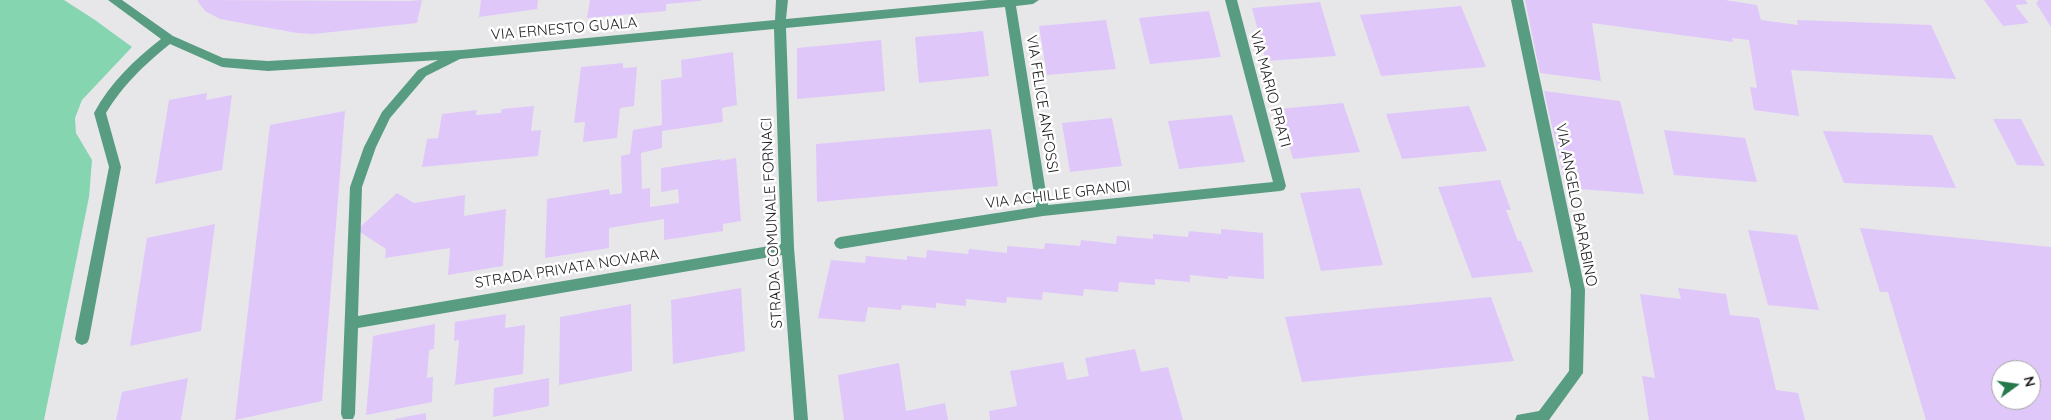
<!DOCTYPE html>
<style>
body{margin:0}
#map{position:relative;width:2051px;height:420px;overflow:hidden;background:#e7e7ea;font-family:Quicksand,sans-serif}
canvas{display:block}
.north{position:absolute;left:1991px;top:360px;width:50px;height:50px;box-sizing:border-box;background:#fff;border:1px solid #a5a5a5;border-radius:50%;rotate:76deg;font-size:14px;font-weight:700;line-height:20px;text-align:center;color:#1e1e1f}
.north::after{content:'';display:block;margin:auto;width:18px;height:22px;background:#257a4c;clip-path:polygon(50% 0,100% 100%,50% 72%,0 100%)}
</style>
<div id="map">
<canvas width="2051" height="420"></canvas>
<div class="north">N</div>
</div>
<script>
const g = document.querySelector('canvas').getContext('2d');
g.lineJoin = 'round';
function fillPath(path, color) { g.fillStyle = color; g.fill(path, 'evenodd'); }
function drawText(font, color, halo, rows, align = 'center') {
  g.font = font + ' Quicksand,sans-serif'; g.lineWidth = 5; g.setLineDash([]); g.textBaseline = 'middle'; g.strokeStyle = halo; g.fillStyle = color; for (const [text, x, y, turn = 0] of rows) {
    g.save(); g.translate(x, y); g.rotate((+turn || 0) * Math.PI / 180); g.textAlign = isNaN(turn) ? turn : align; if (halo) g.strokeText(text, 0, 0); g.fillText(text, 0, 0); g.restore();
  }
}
fillPath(new Path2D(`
 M0 0H64L95 20 132 47 82 100 75 118 76 133 92 160 89 197 44 420H0Z`), '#85d5b1');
fillPath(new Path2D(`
 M197 0 409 1 422 0 417 23 313 34 297 33 220 19 205 11Z
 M481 0H538L537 9 479 17Z
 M590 0H701V1L666 4V11L587 18Z
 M1525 0H1725L1757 5 1761 20 1798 25 1797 20 1931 25 1956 79 1791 70 1799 116 1754 110 1750 87 1757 88 1749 40 1732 38 1733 42 1592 23 1601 81 1540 73Z
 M1984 0H2025L2028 4 2015 5 2029 23 2003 26Z
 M2039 0H2051V27L2036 3Z
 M1320 2 1336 56 1266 61 1252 8Z
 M1461 6 1486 67 1381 76 1360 15Z
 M1209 11 1221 57 1150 64 1139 18Z
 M1106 20 1116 69 1047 75 1039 26Z
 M983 31 989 76 919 83 915 37Z
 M881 40 885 91 797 99V48Z
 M733 52 737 105 722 108 723 122 662 131V148L641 153 642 189 650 188V207L679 203 678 189 661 192V168L721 159V161L736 158 741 221 723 224V231L664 240V219L609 228V248L545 258 547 199 609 189 610 195 622 193 621 156 630 154 633 130 662 125 661 80 682 77 681 60Z
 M623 63V68L637 67 634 106 620 108 617 138 583 142 585 122 574 123 581 67Z
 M1544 91 1620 101 1644 194 1566 188Z
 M207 93 206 100 232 95 222 170 155 184 169 100Z
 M1343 103 1360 152 1293 159 1278 109Z
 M534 106 531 131 541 130 538 156 422 167 427 139 438 138 442 114 477 110 476 115 501 113 502 109Z
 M1469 106 1487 151 1402 159 1386 114Z
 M345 111 322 401 235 420 270 125Z
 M1232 115 1245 162 1179 169 1168 121Z
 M1112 118 1122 166 1070 172 1062 123Z
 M1993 119H2021L2045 166 2017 165Z
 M991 129 998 186 817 202 816 144Z
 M1664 130 1745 138 1757 182 1674 175Z
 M1823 131 1932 135 1956 188 1844 183Z
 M1500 180 1511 210H1506L1518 241H1521L1533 272 1472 278 1438 187Z
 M1360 188 1383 265 1321 271 1300 193Z
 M397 193 414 203 465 195 464 216 506 209 503 266 448 275 450 248 385 258 386 249 357 230Z
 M215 224 201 331 130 346 147 238Z
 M1860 228 2051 247V420H1926L1888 292H1880ZM2001 370H2031V400H2001Z
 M1221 229 1263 233 1264 279 1228 276V279L1190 275V282L1155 279V285L1119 282 1118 292 1084 289 1083 296 1043 292 1042 300 1007 297 1006 303 966 299V306L936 303V308L902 305 901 310 868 307 865 322 818 318 831 260 865 263 866 256 907 260V256L926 258 927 250 968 254 969 249 1007 253V246L1044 249 1045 243 1080 246 1081 240 1116 244 1117 236 1153 239V234L1188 237 1189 231 1221 234Z
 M1748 230 1797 235 1819 310 1768 305Z
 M741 288 745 351 673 364 671 300Z
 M1678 288 1726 294 1730 315 1759 318 1776 390 1798 393 1805 420H1649L1642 376 1655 378 1640 294 1681 299Z
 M1491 297 1514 361 1302 382 1285 317Z
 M631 304 632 371 559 385 560 317Z
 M506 314 505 328 525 325 523 374 455 385 459 340 454 341 455 322Z
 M435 324 434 349 429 350 427 378 433 377 432 402 366 415 373 336Z
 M1135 349 1141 372 1168 367 1183 420H990L989 411 1017 406 1010 371 1063 362 1067 380 1089 376 1085 358Z
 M899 363 906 411 945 403 948 420H844L838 375Z
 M188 378 181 420H116L122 392Z
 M549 378V406L493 417 494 388Z
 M426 413V420H395V419Z`), '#dfc7f9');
fillPath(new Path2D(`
 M108 0H122L173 36 223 58 268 61 462 50 775 20 776 0H788L786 19 988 0H1039L1033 4 1016 6 1048 205 1273 182 1225 0H1237L1286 186 1284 190 1280 191 1043 216 840 249 836 247 834 243 836 239 840 237 1036 207 1005 7 786 28 794 248 808 420H794L782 255 358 328 355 414 353 419H343L341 414 350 187 364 147 382 112 418 70 438 60 268 71 222 67 170 44C143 66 124 84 106 113L121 167 89 339 87 343 82 345 77 343 75 339 109 167 94 113C110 83 134 60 161 39ZM774 29 781 244 358 316 362 187 376 147 390 118 426 76 460 59Z
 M1511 0H1523L1585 290 1583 373 1549 420H1515L1517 415 1539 411 1569 371 1571 290Z`), '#589d82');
drawText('15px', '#1e1e1f', '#fff', [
 ["VIA ERNESTO GUALA",564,29,-5],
 ["VIA MARIO PRATI",1270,89,75],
 ["VIA FELICE ANFOSSI",1042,104,81],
 ["VIA ACHILLE GRANDI",1058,195,-7],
 ["VIA ANGELO BARABINO",1576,205,79],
 ["STRADA COMUNALE FORNACI",772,223,-93],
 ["STRADA PRIVATA NOVARA",567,269,-9]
]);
</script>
